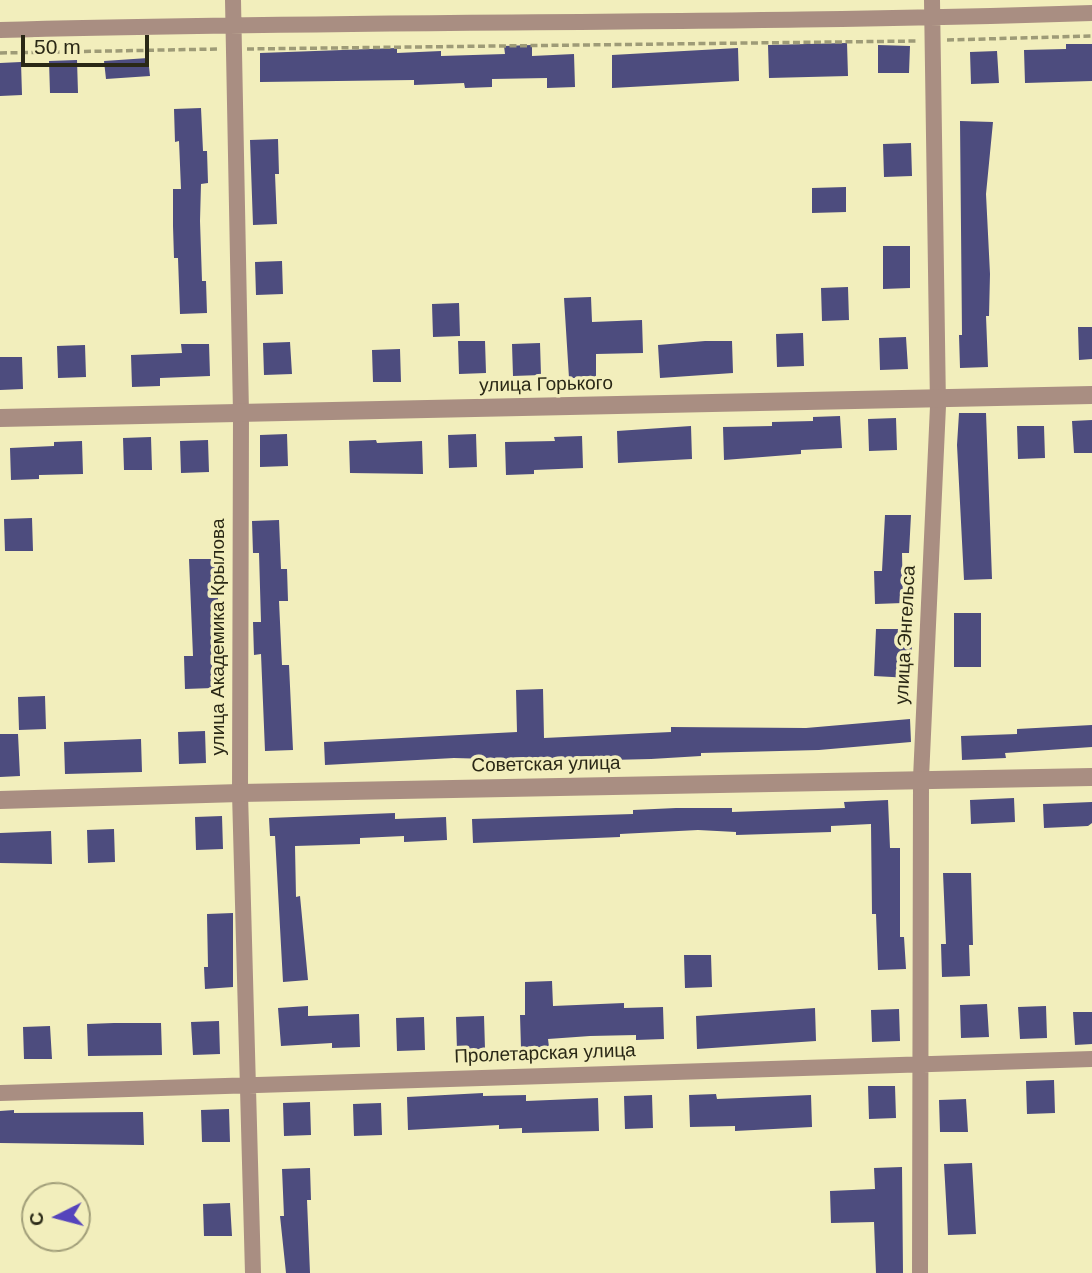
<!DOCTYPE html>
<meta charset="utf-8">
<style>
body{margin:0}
#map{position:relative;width:1092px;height:1273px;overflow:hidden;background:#f2eebc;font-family:Helvetica,sans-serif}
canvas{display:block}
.north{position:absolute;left:21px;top:1182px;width:70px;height:70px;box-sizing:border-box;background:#f2eebc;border:2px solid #a29f7a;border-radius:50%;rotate:264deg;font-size:19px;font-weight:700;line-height:28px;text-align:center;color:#2a2816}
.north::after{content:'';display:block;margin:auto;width:24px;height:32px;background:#5544bc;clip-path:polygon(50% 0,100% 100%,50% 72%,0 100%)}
.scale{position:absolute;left:21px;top:35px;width:128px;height:32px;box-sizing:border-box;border:4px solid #2a2816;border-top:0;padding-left:9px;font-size:21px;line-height:24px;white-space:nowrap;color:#2a2816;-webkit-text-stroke:5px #f2eebc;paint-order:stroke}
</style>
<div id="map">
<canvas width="1092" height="1273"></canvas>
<div class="north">С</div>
<div class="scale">50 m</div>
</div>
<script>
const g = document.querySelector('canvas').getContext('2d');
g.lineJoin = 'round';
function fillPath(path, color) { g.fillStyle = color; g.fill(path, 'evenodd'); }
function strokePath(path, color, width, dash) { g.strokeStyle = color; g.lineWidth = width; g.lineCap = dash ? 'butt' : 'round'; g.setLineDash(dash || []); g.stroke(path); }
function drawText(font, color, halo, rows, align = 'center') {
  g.font = font + ' Helvetica,sans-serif'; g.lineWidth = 7; g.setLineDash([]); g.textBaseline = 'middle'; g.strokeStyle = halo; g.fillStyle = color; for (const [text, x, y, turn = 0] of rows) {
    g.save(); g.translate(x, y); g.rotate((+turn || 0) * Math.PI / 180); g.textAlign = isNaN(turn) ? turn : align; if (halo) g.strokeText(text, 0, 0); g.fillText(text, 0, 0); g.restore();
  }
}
fillPath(new Path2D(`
 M847 43 848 76 769 78 768 45Z
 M1066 44H1092V81L1025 83 1024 50 1066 49Z
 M532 45V56L574 54 575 87 547 88V78L492 79V87L465 88 464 83 414 85V80L260 82V53L397 48V53L441 51V56L505 54 504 46Z
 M878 45 910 46 909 73H878Z
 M738 48 739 81 612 88V55Z
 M997 51 999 83 971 84 970 52Z
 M148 58 150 76 106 79 104 61Z
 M77 60 78 93H50L49 61Z
 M21 62 22 95 0 96V63Z
 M201 108 203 151H207L208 183 201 184 200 221 202 281H206L207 313 180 314 178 258H174L173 226V189H181L179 141 175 142 174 109Z
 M960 121 993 122 986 194 990 274 989 316H986L988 367 960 368 959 335H962Z
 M278 139 279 174H275L277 224 253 225 250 140Z
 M911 143 912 176 884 177 883 144Z
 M846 187V212L812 213V188Z
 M883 246H910V288L883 289Z
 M282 261 283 294 256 295 255 262Z
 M848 287 849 320 822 321 821 288Z
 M591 297 592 322 642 320 643 353 596 354V378H569L564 298Z
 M459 303 460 336 433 337 432 304Z
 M1078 327H1092V359L1079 360Z
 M803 333 804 366 777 367 776 334Z
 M906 337 908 369 880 370 879 338Z
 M458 341H485L486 373 459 374Z
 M705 341H732L733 373 660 378 658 345Z
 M290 342 292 374 264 375 263 343Z
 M540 343 541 375 513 376 512 344Z
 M181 344H209L210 376 160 378V386L132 387 131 355 182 353Z
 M85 345 86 377 58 378 57 346Z
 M400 349 401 382H373L372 350Z
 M0 357H22L23 389 0 390Z
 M959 413H986L992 579 964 580 957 445Z
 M840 416 842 448 801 450V454L724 460 723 427 772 426V422L813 421V417Z
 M896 418 897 450 869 451 868 419Z
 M1092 420V453H1074L1072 421Z
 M691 426 692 459 618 463 617 431Z
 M1017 426H1044L1045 458 1018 459Z
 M287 434 288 466 260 467V435Z
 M476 434 477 467 449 468 448 435Z
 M582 436 583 468 534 470V474L506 475 505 442 555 441 554 437Z
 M151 437 152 470H124L123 438Z
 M208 440 209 472 181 473 180 441Z
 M376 440 377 443 422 441 423 474 350 473 349 441Z
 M82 441 83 474 39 475V479L11 480 10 448 54 446V442Z
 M885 515H911L909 553H902L903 603 875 604 874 571H882Z
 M32 518 33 551H5L4 519Z
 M279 520 281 569H287L288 601H279L282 665H289L293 750 265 751 261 654 254 655 253 622H261L259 553H253L252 521Z
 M189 559H217L219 637H211L213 688 185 689 184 656H193Z
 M954 613H981V667H954Z
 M876 629H913L910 678 874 676Z
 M543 689 544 738 671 732V727L806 728 910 719 911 742 819 750 701 753V756L651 759 527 762 526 760 454 758 325 765 324 742 517 732 516 690Z
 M45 696 46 729 19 730 18 697Z
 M1092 725V747L1005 753 1006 758 962 760 961 736 1017 734V729Z
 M205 731 206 763 179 764 178 732Z
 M0 734H18L20 776 0 777Z
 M141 739 142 772 65 774 64 742Z
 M1014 798 1015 822 971 824 970 800Z
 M888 800 890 848H900V937H904L906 969 878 970 876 914H872L871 824 831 826V832L736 835V832L698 830 620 834V837L473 843 472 819 633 814V810L676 808H732V812L845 808 844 802Z
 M1092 802V823L1088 826 1044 828 1043 804Z
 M395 813V819L446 817 447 840 404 842V836L360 838V844L295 846 296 897 300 896 308 980 283 982 275 836H270L269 818Z
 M222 816 223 849 196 850 195 817Z
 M114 829 115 862 88 863 87 830Z
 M51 831 52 864 0 863V833Z
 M943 873H971L973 945H969L970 976 942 977 941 944H946Z
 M233 913V987L205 989 204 967H208L207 914Z
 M684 955H711L712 987 685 988Z
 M552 981 553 1006 624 1003V1008L663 1007 664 1039 636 1040V1035L590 1036 548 1039 549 1047 521 1048 520 1015H525V982Z
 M987 1004 989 1037 961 1038 960 1005Z
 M308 1006V1016L359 1014 360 1047 332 1048V1043L281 1046 278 1008Z
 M1046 1006 1047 1038 1020 1039 1018 1007Z
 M815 1008 816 1041 697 1049 696 1016Z
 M899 1009 900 1041 872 1042 871 1010Z
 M1073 1012H1092V1044L1075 1045Z
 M484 1016 485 1049 457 1050 456 1017Z
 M424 1017 425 1050 397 1051 396 1018Z
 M219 1021 220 1054 193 1055 191 1022Z
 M114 1023H161L162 1055 88 1056 87 1024Z
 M50 1026 52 1059H24L23 1027Z
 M1054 1080 1055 1113 1027 1114 1026 1081Z
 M868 1086H895L896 1118 869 1119Z
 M483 1093V1096L526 1095V1101L598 1098 599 1131 522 1133V1128L499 1129V1125L408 1130 407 1097Z
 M716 1094 717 1099 811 1095 812 1127 735 1131V1126L690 1127 689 1095Z
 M652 1095 653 1128 625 1129 624 1096Z
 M966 1099 968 1132H940L939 1100Z
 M310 1102 311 1135 284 1136 283 1103Z
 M381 1103 382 1135 354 1136 353 1104Z
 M229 1109 230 1142H202L201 1110Z
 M14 1110V1113L143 1112 144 1145 0 1143V1111Z
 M972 1163 976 1234 948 1235 944 1164Z
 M902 1167 903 1273H876L874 1222 831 1223 830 1191 875 1189 874 1168Z
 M310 1168 311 1200H307L310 1273H286L280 1216H284L282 1169Z
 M230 1203 232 1236H204L203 1204Z`), '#4d4c7e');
strokePath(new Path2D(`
 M947 40 1092 36
 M247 49 918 41
 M0 53 219 49`), '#9e9b77', 3.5, [7, 3.5]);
strokePath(new Path2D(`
 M233 0 241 413 240 793 253 1273
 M0 30C364 20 728 25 1092 13
 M0 1093 1092 1059
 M920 1273 921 778 938 406 932 0`), '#a98e82', 16);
strokePath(new Path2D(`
 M0 418 1092 395
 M0 800 240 793 1092 777`), '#a98e82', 18);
drawText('19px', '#2a2816', '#f2eebc', [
 ["улица Горького",546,385,-1],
 ["улица Энгельса",906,635,-87],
 ["улица Академика Крылова",219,637,-90],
 ["Советская улица",546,765,-1],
 ["Пролетарская улица",545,1054,-2]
]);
</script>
